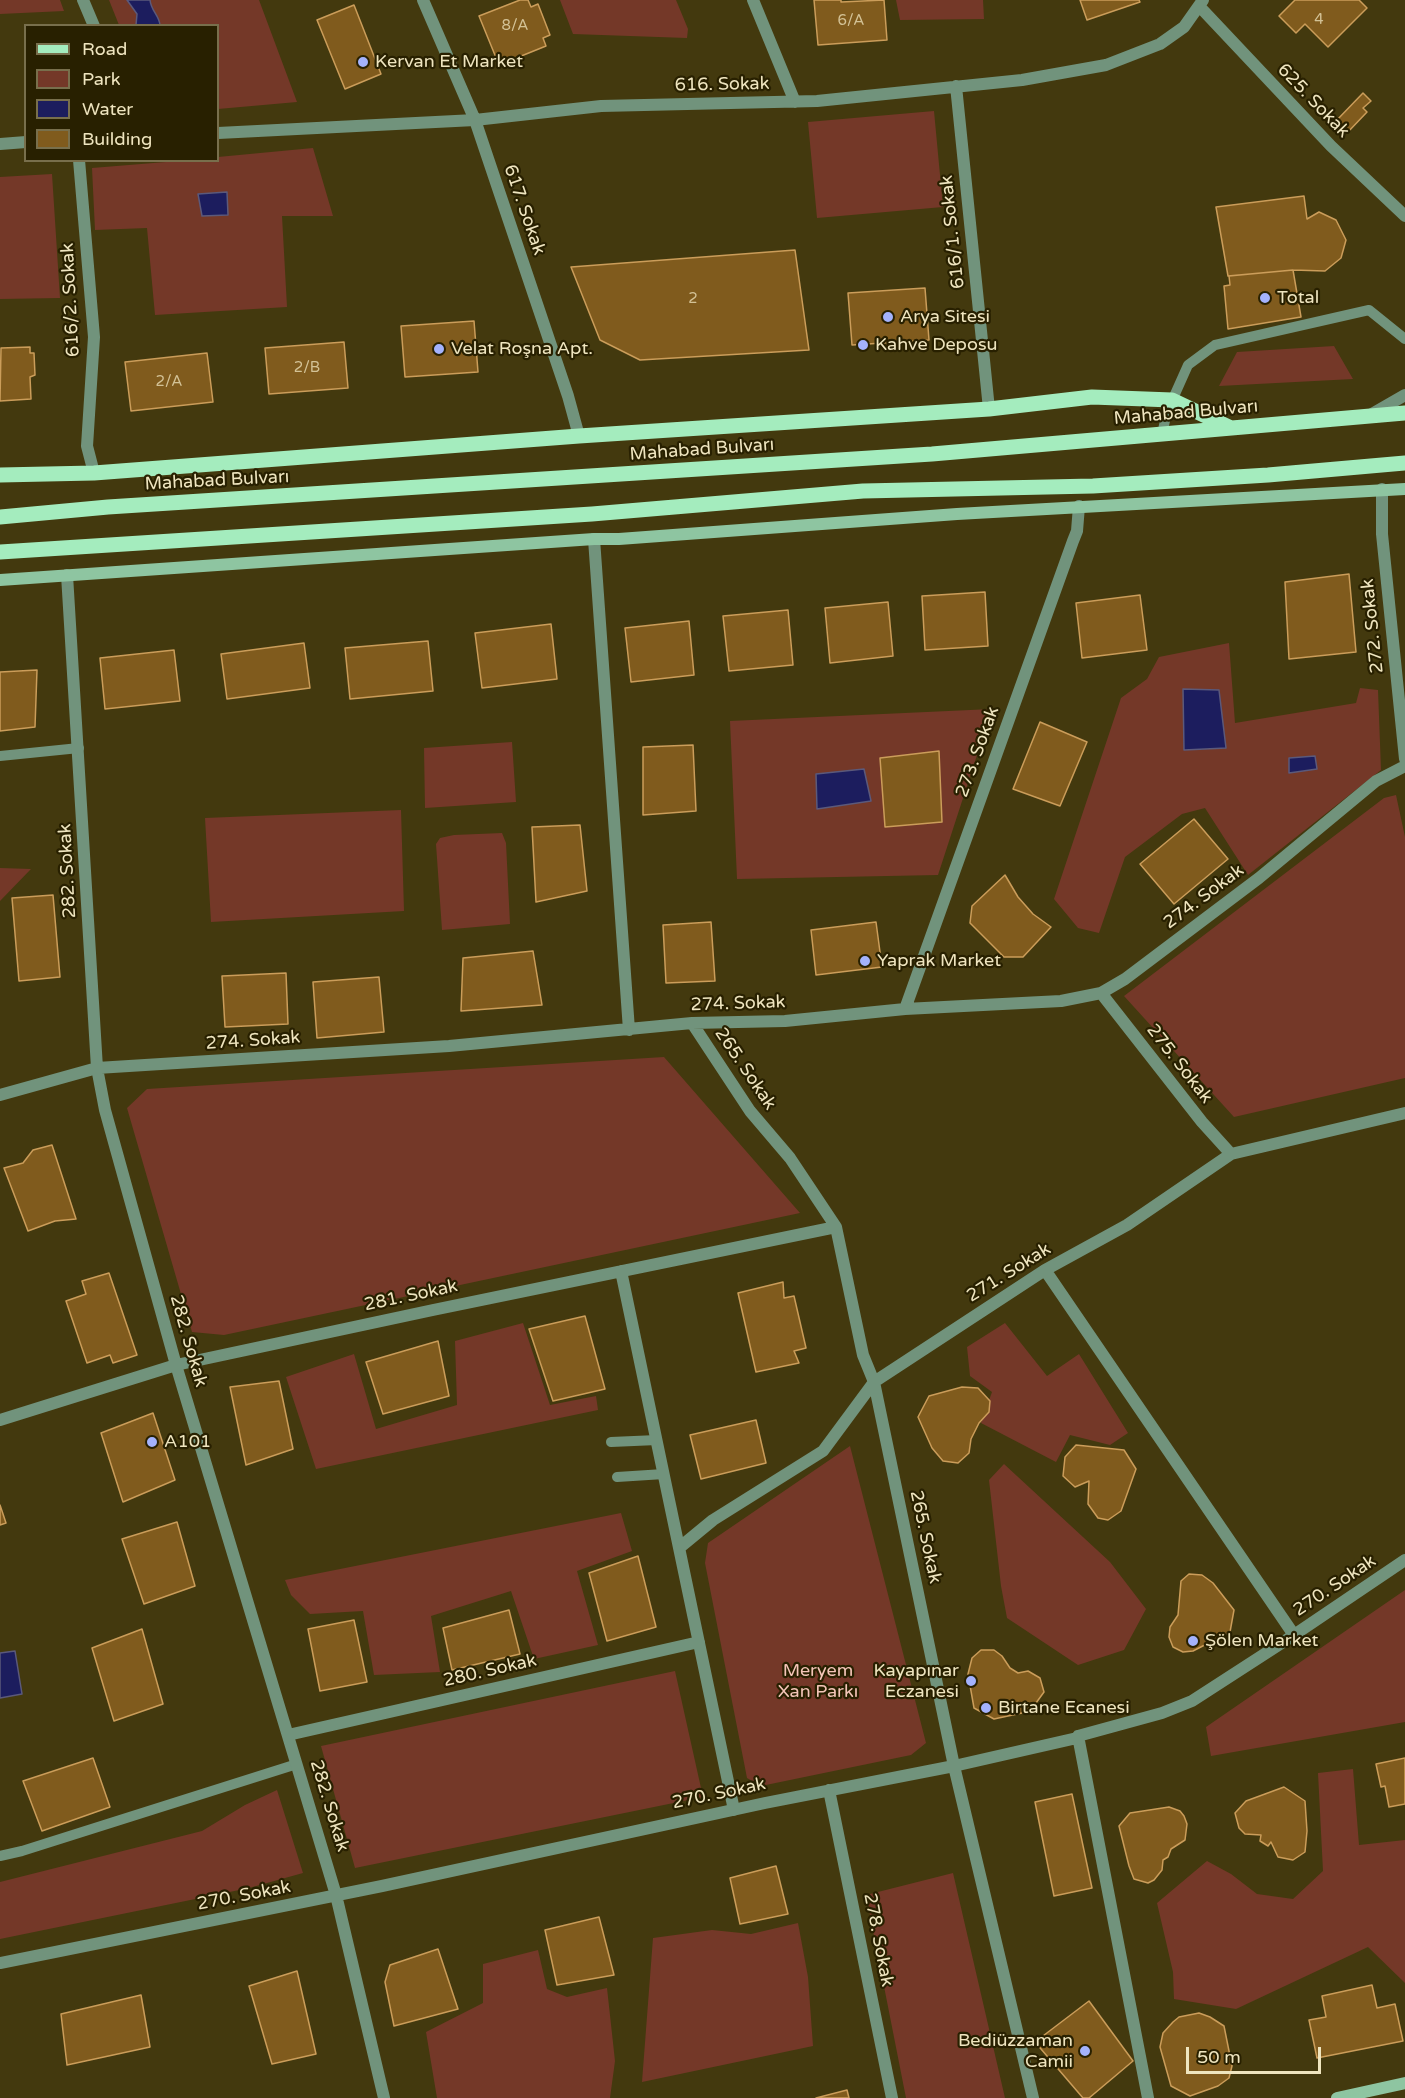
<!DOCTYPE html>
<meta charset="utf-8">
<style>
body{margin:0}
#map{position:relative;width:1405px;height:2098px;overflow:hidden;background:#43390e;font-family:"Varela Round",sans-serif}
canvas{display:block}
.legend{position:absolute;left:24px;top:24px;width:195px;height:138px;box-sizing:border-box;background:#282000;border:2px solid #786f4c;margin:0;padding:8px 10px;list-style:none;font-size:18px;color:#efe5bf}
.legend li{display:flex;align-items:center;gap:12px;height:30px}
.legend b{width:30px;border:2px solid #786f4c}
.scale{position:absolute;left:1186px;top:2047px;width:135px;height:27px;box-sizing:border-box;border:3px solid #efe5bf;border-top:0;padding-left:8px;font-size:18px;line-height:21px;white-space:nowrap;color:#efe5bf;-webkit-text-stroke:4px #282000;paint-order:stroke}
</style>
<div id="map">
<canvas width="1405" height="2098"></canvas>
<ul class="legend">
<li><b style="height:8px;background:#a4ecbe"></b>Road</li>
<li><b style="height:16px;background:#743828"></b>Park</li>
<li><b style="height:16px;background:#1c1d5e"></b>Water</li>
<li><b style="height:16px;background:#805b1d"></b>Building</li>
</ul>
<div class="scale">50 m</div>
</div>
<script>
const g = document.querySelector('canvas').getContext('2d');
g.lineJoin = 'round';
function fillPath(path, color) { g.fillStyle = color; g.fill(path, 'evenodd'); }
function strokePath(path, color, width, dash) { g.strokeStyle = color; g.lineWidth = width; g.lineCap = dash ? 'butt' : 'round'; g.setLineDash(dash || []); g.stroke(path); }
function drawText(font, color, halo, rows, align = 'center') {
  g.font = font + ' "Varela Round",sans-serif'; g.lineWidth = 4.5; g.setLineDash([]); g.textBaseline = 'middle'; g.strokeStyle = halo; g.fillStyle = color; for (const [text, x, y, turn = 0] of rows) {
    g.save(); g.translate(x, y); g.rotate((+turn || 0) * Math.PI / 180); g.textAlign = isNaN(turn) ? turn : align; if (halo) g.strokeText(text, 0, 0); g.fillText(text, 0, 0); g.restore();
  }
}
fillPath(new Path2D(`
 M0 0H60L64 11 0 14Z
 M109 0H259L297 102 218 109V26L119 25Z
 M560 0H676L688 29 687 38 573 34Z
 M896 0H983L984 19 900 20Z
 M934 111 943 207 817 218 808 122Z
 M313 148 333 216H282L287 307 155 315 147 228 95 230 92 168 178 161 218 160V157Z
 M52 174 60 298 0 299V177Z
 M1334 346 1353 379 1219 386 1237 352Z
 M1229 643 1235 723 1356 703 1360 688 1378 690 1381 770 1248 875 1205 808 1182 814 1125 857 1099 933 1078 928 1054 899 1121 698 1147 679 1159 657Z
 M992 709 938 875 737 879 730 721Z
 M512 742 516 802 425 808 424 748Z
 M1396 795 1405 837V1078L1234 1117 1124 996 1384 798Z
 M401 810 404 911 211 922 205 818Z
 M502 833 506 843 510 924 442 930 436 844 440 838 454 835Z
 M0 868 31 869 0 901Z
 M664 1057 800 1213 224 1335 192 1332 127 1108 147 1089Z
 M523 1323 550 1405 596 1396 598 1410 316 1469 286 1377 354 1354 376 1429 457 1405 455 1341Z
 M1005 1323 1047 1376 1079 1354 1128 1433 1110 1445 1070 1435 1056 1462 981 1423 992 1392 970 1376 967 1347Z
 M850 1446 926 1743 911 1755 761 1786 747 1778 705 1563 708 1543Z
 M1004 1464 1110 1562 1146 1609 1124 1650 1078 1665 1007 1618 1001 1586 989 1480Z
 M621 1513 632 1551 577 1571 598 1645 534 1659 511 1591 431 1616 440 1672 374 1675 363 1611 310 1614 291 1595 285 1580Z
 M1405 1590V1722L1211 1756 1206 1727Z
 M675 1671 703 1797 355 1868 321 1746Z
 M1353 1769 1359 1845 1405 1840V1983L1368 1947 1236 2009 1174 1999 1173 1972 1157 1903 1207 1861 1231 1874 1257 1894 1293 1899 1323 1871 1318 1773Z
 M277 1790 303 1873 249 1888 0 1939V1882L202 1831 245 1805Z
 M953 1873 1005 2098H906L866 1895Z
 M798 1923 808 1977 813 2046 642 2082 653 1938 712 1930 751 1934Z
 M538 1950 547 1989 567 1997 607 1988 615 2061 610 2098H437L426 2032 483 2003V1964Z`), '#743828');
const water = new Path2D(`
 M127 0H150C151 11 159 15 160 25H136L137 14Z
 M227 192 228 215 202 216 198 194Z
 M1183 689 1219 690 1226 748 1184 750Z
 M1315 756 1317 769 1289 773V758Z
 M864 769 871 801 817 809 816 774Z
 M15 1651 22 1694 0 1698V1653Z`);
fillPath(water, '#1c1d5e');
strokePath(water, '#5b597b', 1.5);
const building = new Path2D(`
 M520 0H528L531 7 538 4 550 35 543 38 546 46 499 65 479 16Z
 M814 0H841V2L884 0 887 40 818 45Z
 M1080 0H1139L1140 2 1087 20Z
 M1295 0H1359L1367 8 1328 47 1305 24 1296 33 1279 16Z
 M354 5 381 74 345 89 317 20Z
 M1363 93 1371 101 1363 108 1367 112 1347 133 1335 122Z
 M1304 196 1307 219 1319 212 1336 220 1346 240 1341 258 1325 271 1293 270 1228 276 1216 207Z
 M795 250 809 350 640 360 600 340 571 267Z
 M1293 270 1301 317 1228 329 1224 286 1230 285 1229 276Z
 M925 288 929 340 852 345 848 293Z
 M474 321 478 372 405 377 401 326Z
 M344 342 348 388 269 394 265 348Z
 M30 347V353H34L35 375 30 377 31 399 0 401 1 348Z
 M207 353 213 402 131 411 125 362Z
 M1349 574 1356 652 1289 659 1285 582Z
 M985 592 988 646 925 650 922 596Z
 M1140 595 1147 650 1082 658 1076 603Z
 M888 602 893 656 830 663 825 608Z
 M788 610 793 665 729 671 723 616Z
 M689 621 694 675 631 682 625 628Z
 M551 624 557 679 482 688 475 633Z
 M428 641 433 691 350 699 345 648Z
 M304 643 310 688 227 699 221 654Z
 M174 650 180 701 105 709 100 658Z
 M37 670 35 727 0 731V672Z
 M1040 722 1087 742 1060 806 1013 789Z
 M693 745 696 811 643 815V747Z
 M939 751 942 822 885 827 880 758Z
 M1194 819 1228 859 1174 904 1140 864Z
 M580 825 587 891 536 902 532 827Z
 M1005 875 1018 897 1033 914 1051 927 1023 957H1004L970 923 972 906Z
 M53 895 60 977 19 981 12 898Z
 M711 922 715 981 666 983 663 925Z
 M876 922 882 967 816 975 811 930Z
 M533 951 542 1005 461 1011 463 958Z
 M286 973 288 1024 225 1027 222 976Z
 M379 977 384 1032 317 1038 313 982Z
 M52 1145 76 1219 55 1221 28 1231 4 1168 23 1163 33 1150Z
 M109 1273 137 1355 113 1363 110 1355 87 1363 66 1301 86 1294 82 1281Z
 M783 1282 784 1298 794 1296 806 1348 794 1351 799 1363 756 1372 738 1293Z
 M585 1316 605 1389 553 1401 529 1329Z
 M438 1341 449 1396 383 1414 366 1362Z
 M279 1381 293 1449 246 1465 230 1387Z
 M962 1387 978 1388 990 1401 989 1412 979 1423 971 1439 969 1453 958 1463 943 1461 932 1448 918 1417 929 1396Z
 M153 1413 175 1480 123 1502 101 1433Z
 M756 1420 766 1463 701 1479 690 1435Z
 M1076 1445 1124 1450 1136 1469 1121 1511 1108 1520 1098 1518 1088 1504 1089 1481 1075 1487 1063 1476 1065 1457Z
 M0 1505 6 1523 0 1525Z
 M177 1522 195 1586 144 1604 122 1539Z
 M638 1556 656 1627 607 1641 589 1573Z
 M1189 1574 1202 1575 1213 1583 1234 1610 1230 1632 1193 1651 1183 1652 1173 1647 1169 1637 1170 1627 1178 1615 1181 1581Z
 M509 1610 520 1654 452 1670 443 1628Z
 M354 1620 367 1682 320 1691 308 1629Z
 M142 1629 163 1704 114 1721 92 1648Z
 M981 1650H994L1002 1656 1010 1668 1018 1673 1028 1671 1040 1678 1044 1692 1036 1703 1022 1713 994 1719 974 1708 968 1674 972 1658Z
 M93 1758 110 1807 42 1831 23 1781Z
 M1405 1758V1804L1389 1807 1385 1786 1381 1787 1376 1764Z
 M1284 1787 1305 1801 1307 1831 1305 1852 1293 1860 1278 1857 1271 1842 1268 1846 1260 1841 1261 1835 1245 1834 1239 1828 1235 1813 1246 1801Z
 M1072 1794 1092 1888 1054 1896 1035 1802Z
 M1169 1807 1180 1811 1184 1816 1187 1824 1185 1840 1171 1849 1168 1857 1163 1860 1162 1870 1154 1880 1148 1883 1134 1879 1129 1866 1119 1826 1130 1813Z
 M776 1866 788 1914 740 1924 730 1878Z
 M599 1917 614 1975 557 1985 545 1930Z
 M438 1949 458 2009 394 2026 385 1982 390 1965Z
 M297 1971 316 2054 272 2064 249 1986Z
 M1372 1985 1377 2008 1395 2004 1403 2041 1317 2058 1309 2020 1326 2017 1322 1996Z
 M141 1995 150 2047 67 2065 61 2014Z
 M1089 2001 1133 2061 1089 2098H1083L1035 2042Z
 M1199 2013 1210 2017 1224 2026 1232 2066 1229 2078 1218 2086 1190 2096 1171 2086 1160 2047 1163 2033 1173 2022 1179 2017Z
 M847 2090 849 2098H816Z`);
fillPath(building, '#805b1d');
strokePath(building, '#cb9d5a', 1.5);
strokePath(new Path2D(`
 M1162 434 1167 412 1188 365 1215 345 1369 310 1405 339
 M0 756 79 748
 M611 1442 657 1440
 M617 1477 664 1474
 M0 1856 22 1851 297 1764`), '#71937c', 10);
strokePath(new Path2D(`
 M83 0 94 26
 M423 0 475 120 568 396 579 436
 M753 0 795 102
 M1200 7 1331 146 1405 216
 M956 86 989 409
 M218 133 475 120 601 106 817 101 1022 80 1106 65 1160 44 1184 27 1203 0
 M0 144 26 142
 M79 160 94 337 87 446 94 473
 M1372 414 1405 395
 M1382 489V534L1405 759
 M594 539 629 1030
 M67 575 97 1068 105 1110 176 1365 336 1895 384 2098
 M1101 993 1202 1122 1231 1154
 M905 1009 1073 541 1077 531 1079 506
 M692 1023 750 1111 790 1158 836 1227 863 1355 874 1382 954 1766 1033 2098
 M0 1095 97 1068 449 1046 692 1023 785 1021 905 1009 1061 1001 1101 993 1125 979 1259 878 1376 781 1405 766
 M1045 1270 1294 1635
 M621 1271 734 1810
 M0 1420 176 1365 433 1310 836 1227
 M679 1548 713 1520 823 1451 874 1382 1045 1270 1127 1225 1231 1154 1405 1113
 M288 1735 699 1642
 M1078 1736 1148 2098
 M829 1790 892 2098
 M0 1963 382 1886 765 1803 954 1766 1077 1738 1078 1736 1162 1713 1192 1701 1294 1635 1405 1560`), '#71937c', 12);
strokePath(new Path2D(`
 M0 580 594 539H619L957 514 1405 489
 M1337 2098 1405 2083`), '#8ec5a1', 12);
strokePath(new Path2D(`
 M0 475 94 473 579 436 989 409 1092 397 1172 400 1231 428
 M0 517 108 507 932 454 1405 413
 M0 552 592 514 863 491 1093 486 1268 475 1405 463`), '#a4ecbe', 15);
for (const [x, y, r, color] of [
 [363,62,6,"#a4b2fc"],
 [1265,298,6,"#a4b2fc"],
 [888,317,6,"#a4b2fc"],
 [863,345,6,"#a4b2fc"],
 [439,349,6,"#a4b2fc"],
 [865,961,6,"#a4b2fc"],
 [152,1442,6,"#a4b2fc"],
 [1193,1641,6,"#a4b2fc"],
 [971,1681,6,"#a4b2fc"],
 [986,1708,6,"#a4b2fc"],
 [1085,2051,6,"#a4b2fc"]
]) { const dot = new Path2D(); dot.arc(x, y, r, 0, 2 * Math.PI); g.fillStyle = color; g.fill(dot); strokePath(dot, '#282000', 2); }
drawText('15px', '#d3c296', null, [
 ["4",1319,20],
 ["6/A",851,21],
 ["8/A",515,26],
 ["2",693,299],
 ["2/B",307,368],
 ["2/A",169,382]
]);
drawText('18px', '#efe5bf', '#282000', [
 ["Kervan Et Market",375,62],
 ["Total",1277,298],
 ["Arya Sitesi",900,317],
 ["Kahve Deposu",875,345],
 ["Velat Roşna Apt.",451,349],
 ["Yaprak Market",877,961],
 ["A101",164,1442],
 ["Şölen Market",1205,1641],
 ["Kayapınar",959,1671,"right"],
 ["Eczanesi",959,1692,"right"],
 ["Birtane Ecanesi",998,1708],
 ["Bediüzzaman",1073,2041,"right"],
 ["Camii",1073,2062,"right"]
], 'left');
drawText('18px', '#efe5bf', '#282000', [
 ["616. Sokak",722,85,-1],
 ["625. Sokak",1313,101,46],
 ["617. Sokak",524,210,71],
 ["616/1. Sokak",953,232,-96],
 ["616/2. Sokak",71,300,-93],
 ["Mahabad Bulvarı",1186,413,-5],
 ["Mahabad Bulvarı",702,450,-4],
 ["Mahabad Bulvarı",217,481,-3],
 ["272. Sokak",1373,626,-96],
 ["273. Sokak",978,752,-70],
 ["282. Sokak",68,871,-93],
 ["274. Sokak",1204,897,-37],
 ["274. Sokak",738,1004,-2],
 ["274. Sokak",253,1041,-4],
 ["275. Sokak",1179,1064,52],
 ["265. Sokak",745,1069,56],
 ["271. Sokak",1009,1273,-32],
 ["281. Sokak",411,1296,-12],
 ["282. Sokak",188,1341,74],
 ["265. Sokak",925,1537,78],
 ["270. Sokak",1335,1586,-34],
 ["280. Sokak",490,1671,-13],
 ["270. Sokak",719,1794,-12],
 ["282. Sokak",329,1806,73],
 ["270. Sokak",244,1896,-11],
 ["278. Sokak",878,1940,79]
]);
drawText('18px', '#f4c5b8', '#282000', [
 ["Meryem",818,1671],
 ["Xan Parkı",818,1692]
]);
</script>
